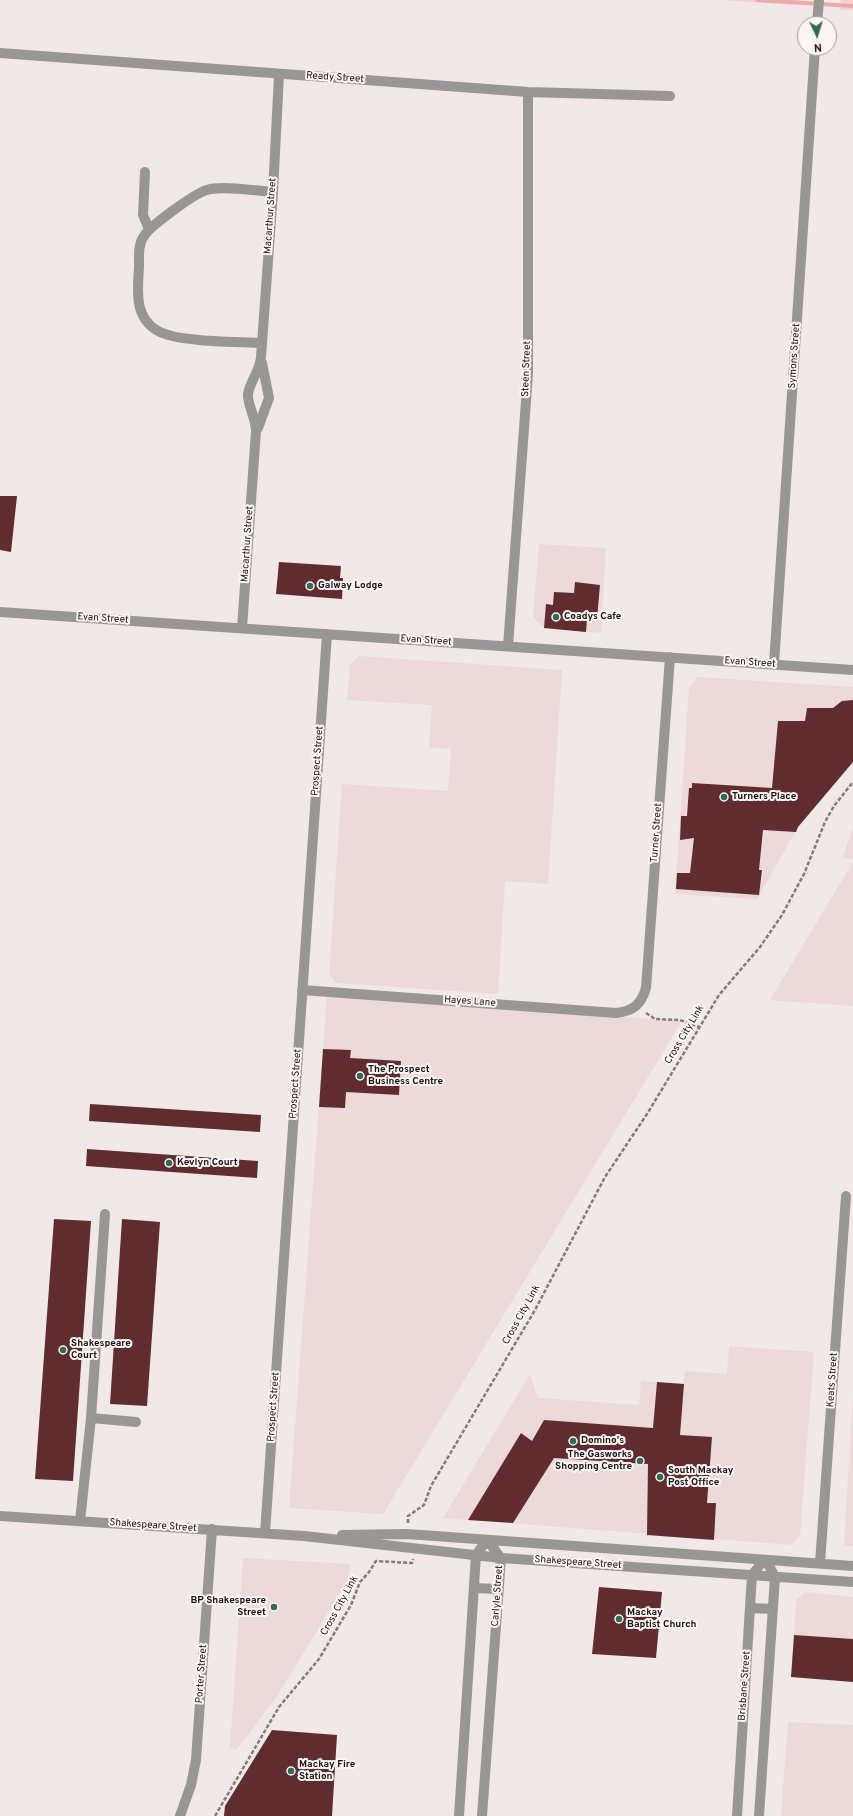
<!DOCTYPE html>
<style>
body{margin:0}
#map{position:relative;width:853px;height:1816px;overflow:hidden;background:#f1e8e8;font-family:Overpass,sans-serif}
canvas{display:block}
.north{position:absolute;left:797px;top:16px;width:40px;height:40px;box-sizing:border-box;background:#fef5f5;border:1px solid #a29b9b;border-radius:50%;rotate:176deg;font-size:11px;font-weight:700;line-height:16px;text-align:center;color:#171414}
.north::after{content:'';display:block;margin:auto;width:14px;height:18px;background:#2e6a55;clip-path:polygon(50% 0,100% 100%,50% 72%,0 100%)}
</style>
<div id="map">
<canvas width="853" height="1816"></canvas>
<div class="north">N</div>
</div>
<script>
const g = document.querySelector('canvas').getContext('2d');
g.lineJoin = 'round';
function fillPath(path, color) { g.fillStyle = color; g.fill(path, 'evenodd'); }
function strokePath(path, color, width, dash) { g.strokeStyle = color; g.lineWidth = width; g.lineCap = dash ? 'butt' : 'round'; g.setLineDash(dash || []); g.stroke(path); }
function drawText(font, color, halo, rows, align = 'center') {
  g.font = font + ' Overpass,sans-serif'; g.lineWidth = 4; g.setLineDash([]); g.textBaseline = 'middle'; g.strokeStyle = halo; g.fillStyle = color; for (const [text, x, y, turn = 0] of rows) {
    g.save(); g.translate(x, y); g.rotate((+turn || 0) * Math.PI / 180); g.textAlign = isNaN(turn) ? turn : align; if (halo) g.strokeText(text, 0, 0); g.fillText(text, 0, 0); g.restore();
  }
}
fillPath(new Path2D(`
 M539 544 606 548 601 633 544 628 533 617Z
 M359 656 562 670 548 884 505 881 498 994 336 983 329 974 342 784 448 791 451 749 429 748 432 705 347 700 350 664Z
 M697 677 853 687V762L798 827 757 899 675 894 689 688Z
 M853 825V859L843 858Z
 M853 862V1006L770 1000Z
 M327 996 682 1021 383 1514 289 1508Z
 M729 1346 814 1352 800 1536 792 1545 443 1518 530 1374 538 1398 639 1405 641 1381 683 1384 685 1371 727 1374Z
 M853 1394V1546H844Z
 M243 1558 350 1564 349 1578 292 1672 276 1698 237 1749 230 1748Z
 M805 1592 853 1597V1639L794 1635 796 1600Z
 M788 1722 853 1725V1816H781Z`), '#ecdada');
fillPath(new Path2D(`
 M721 0H798V5Z
 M841 0H853V10H840Z`), '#fececf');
strokePath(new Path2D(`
 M757 0 853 6`), '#ebaaab', 4);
fillPath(new Path2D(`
 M0 496H17L11 552 0 550Z
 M279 562 341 566 340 578H343L342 599 276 594Z
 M575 582 600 585 597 619 587 618 586 632 544 628 546 604 553 605 554 592 574 593Z
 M853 700V762L798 827 796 832 763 830 759 870H762L759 895 676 889 677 873H690L694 838 680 840 681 816H687L689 788H692V783L772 788 778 721H805L807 708H833L842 701Z
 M323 1049 351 1050 350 1058 401 1061 399 1095 346 1092 345 1108 319 1107Z
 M90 1104 261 1115 260 1132 89 1121Z
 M87 1149 258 1161 257 1178 86 1166Z
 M54 1219 91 1221 73 1481 35 1479Z
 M122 1219 160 1222 147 1406 110 1404Z
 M657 1382 684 1384 680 1435 712 1437 707 1503H716L714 1540 647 1535 648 1464 554 1458 513 1523 468 1520 521 1433 532 1441 544 1420 653 1428Z
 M599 1587 662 1592 656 1658 592 1654Z
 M794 1635 853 1639V1682L791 1677Z
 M272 1730 337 1735 332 1816H224L225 1806Z`), '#602c2f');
strokePath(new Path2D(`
 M646 1013 655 1019 680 1020 699 1027
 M408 1523V1516L424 1505 431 1486 535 1310 605 1177 647 1114 719 995 760 947 782 915 804 874 825 822 834 806 853 782
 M215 1816 279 1707 319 1659 351 1605 360 1582 369 1572 376 1561 412 1563 413 1559`), '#827c7c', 2.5, [4, 2]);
strokePath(new Path2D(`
 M817 24 819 0
 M0 53 528 92 670 96
 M145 172 143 215 149 229
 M262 343C238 342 177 342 158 331 133 317 138 289 139 266 139 256 138 244 144 236 150 226 195 193 207 190 221 185 257 191 273 192
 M258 428 269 398 262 363
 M0 612 853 670
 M242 628 256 431C256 418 247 404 248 394 250 381 260 371 261 357L273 192 279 75
 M508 646 528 374V92
 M774 664 815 48
 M302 990 616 1013C633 1011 641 1005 646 988L670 657
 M91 1418 136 1422
 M0 1516 304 1536 501 1558 853 1582
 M80 1521 91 1418 105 1214
 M265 1533 327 634
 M342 1535 407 1534 853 1566
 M820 1563 846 1196
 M474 1588 498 1589
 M750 1608 773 1609
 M180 1816 191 1785 196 1760 212 1529
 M459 1816 476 1555 487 1540
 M482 1816 501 1558 487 1540
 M737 1816 752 1575 764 1560
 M759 1816 775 1577 766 1560`), '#999696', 10);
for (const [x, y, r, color] of [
 [310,586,4,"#2e6a55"],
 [556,617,4,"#2e6a55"],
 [724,797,4,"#2e6a55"],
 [360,1076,4,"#2e6a55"],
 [169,1163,4,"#2e6a55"],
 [63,1350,4,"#2e6a55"],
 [573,1441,4,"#2e6a55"],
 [640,1461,4,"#2e6a55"],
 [660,1477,4,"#2e6a55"],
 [274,1607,4,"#2e6a55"],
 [619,1619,4,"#2e6a55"],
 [291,1771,4,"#2e6a55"]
]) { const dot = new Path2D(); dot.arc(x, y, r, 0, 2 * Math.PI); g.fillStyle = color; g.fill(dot); strokePath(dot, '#fef5f5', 1.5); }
drawText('10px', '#171414', '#fef5f5', [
 ["Ready Street",335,78,4],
 ["Macarthur Street",271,216,-86],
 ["Symons Street",795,356,-86],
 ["Steen Street",527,369,-88],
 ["Macarthur Street",248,544,-86],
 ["Evan Street",103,619,4],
 ["Evan Street",426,641,4],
 ["Evan Street",750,663,4],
 ["Prospect Street",318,761,-86],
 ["Turner Street",657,833,-86],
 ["Hayes Lane",470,1002,4],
 ["Cross City Link",685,1035,-59],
 ["Prospect Street",296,1084,-86],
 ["Cross City Link",522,1315,-61],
 ["Keats Street",833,1380,-86],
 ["Prospect Street",274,1407,-86],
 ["Shakespeare Street",153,1526,4],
 ["Shakespeare Street",578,1563,4],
 ["Carlyle Street",498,1596,-86],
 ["Cross City Link",340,1606,-61],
 ["Porter Street",202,1674,-86],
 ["Brisbane Street",745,1686,-86]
]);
drawText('bold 10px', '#171414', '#fef5f5', [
 ["Galway Lodge",318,586],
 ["Coadys Cafe",564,617],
 ["Turners Place",732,797],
 ["The Prospect",368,1070],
 ["Business Centre",368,1082],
 ["Kevlyn Court",177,1163],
 ["Shakespeare",71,1344],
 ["Court",71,1356],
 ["Domino's",581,1441],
 ["The Gasworks",632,1455,"right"],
 ["Shopping Centre",632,1467,"right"],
 ["South Mackay",668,1471],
 ["Post Office",668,1483],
 ["BP Shakespeare",266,1601,"right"],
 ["Street",266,1613,"right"],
 ["Mackay",627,1613],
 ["Baptist Church",627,1625],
 ["Mackay Fire",299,1765],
 ["Station",299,1777]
], 'left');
</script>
